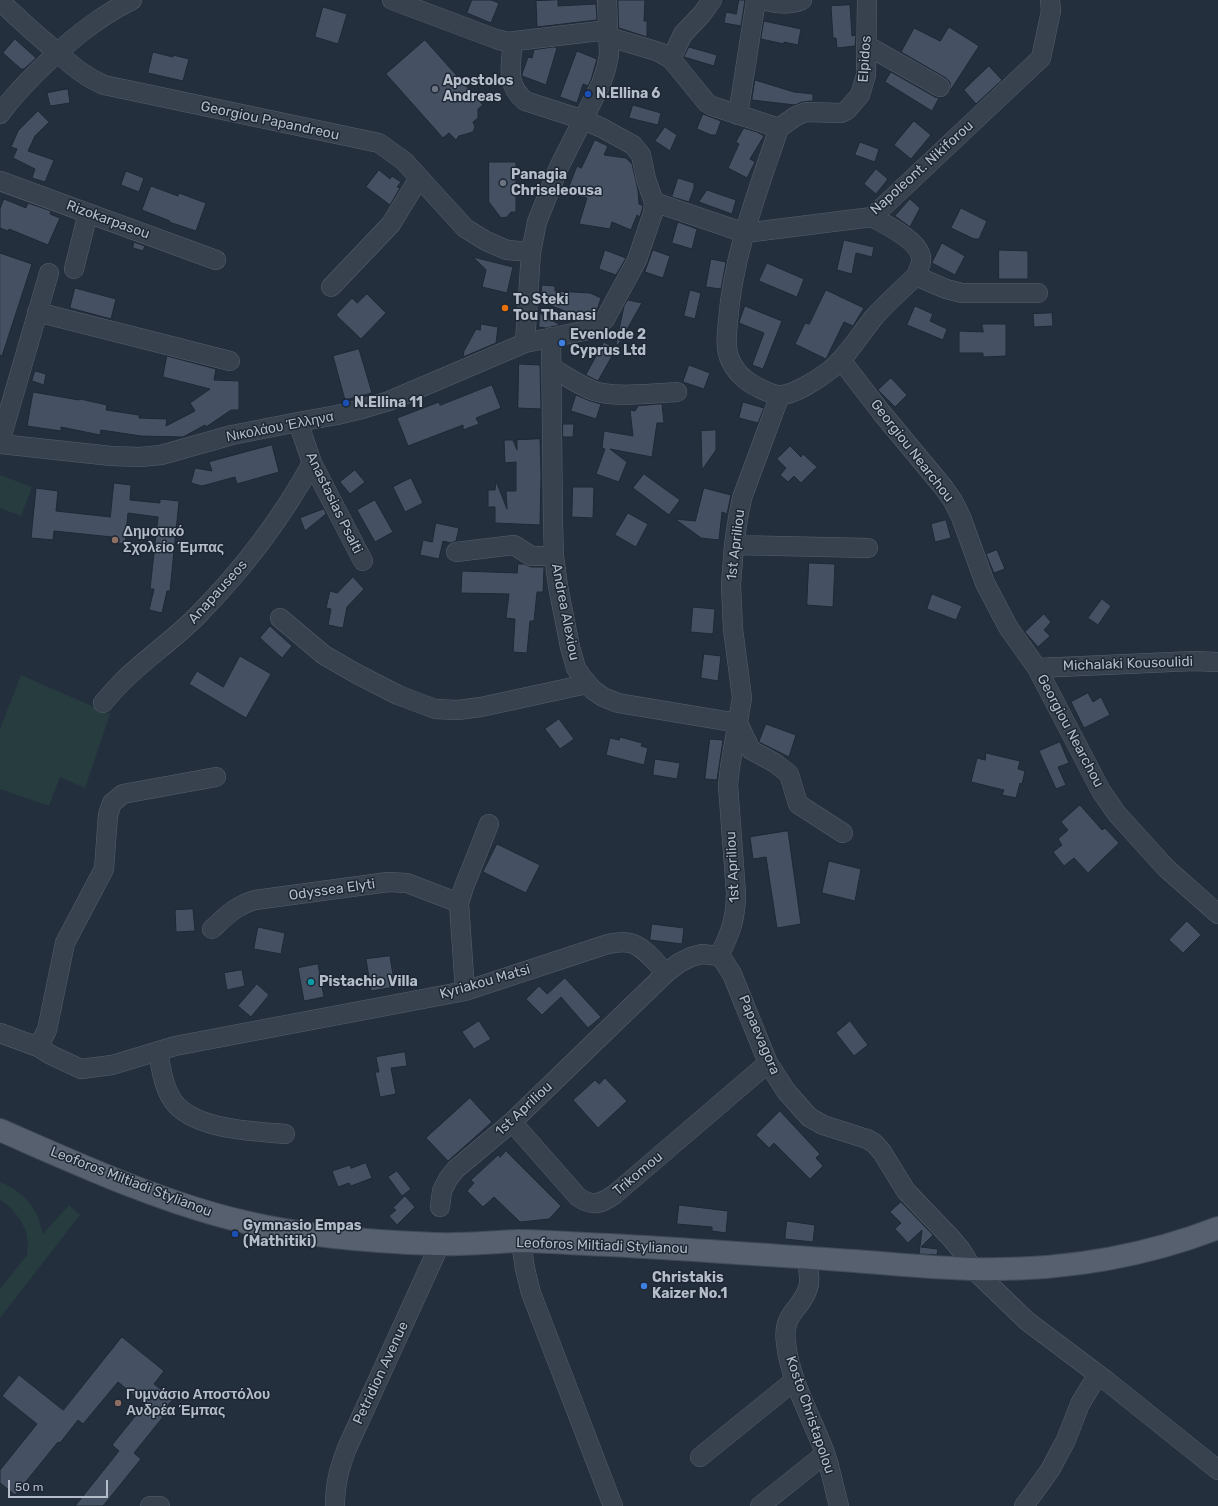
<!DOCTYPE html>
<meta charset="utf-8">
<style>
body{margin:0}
#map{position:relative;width:1218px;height:1506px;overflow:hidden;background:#242f3e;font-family:Rubik,sans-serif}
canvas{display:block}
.scale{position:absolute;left:8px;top:1480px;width:100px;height:18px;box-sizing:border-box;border:2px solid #b4bcc9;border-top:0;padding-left:5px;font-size:12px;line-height:14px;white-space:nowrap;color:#b4bcc9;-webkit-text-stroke:3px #1d2633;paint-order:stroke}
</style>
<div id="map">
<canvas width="1218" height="1506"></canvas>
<div class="scale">50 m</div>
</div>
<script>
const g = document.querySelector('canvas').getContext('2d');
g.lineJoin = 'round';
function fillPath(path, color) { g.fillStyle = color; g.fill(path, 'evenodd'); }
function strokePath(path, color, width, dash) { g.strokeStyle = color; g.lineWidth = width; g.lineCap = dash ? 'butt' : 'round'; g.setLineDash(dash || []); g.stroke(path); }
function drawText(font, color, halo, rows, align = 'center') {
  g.font = font + ' Rubik,sans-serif'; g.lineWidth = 3; g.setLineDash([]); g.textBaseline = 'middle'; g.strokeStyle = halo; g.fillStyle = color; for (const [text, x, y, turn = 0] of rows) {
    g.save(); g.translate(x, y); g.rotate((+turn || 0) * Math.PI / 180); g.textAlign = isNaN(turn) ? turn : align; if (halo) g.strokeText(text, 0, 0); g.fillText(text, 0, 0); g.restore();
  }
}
fillPath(new Path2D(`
 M0 475 32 487 21 516 0 508Z
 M21 675 110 714 85 788 60 777 49 806 0 789V729Z
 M0 1182C16 1188 30 1200 37 1215 40 1221 41 1228 43 1234L69 1205 80 1215 0 1318V1289L27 1255 28 1244 26 1231 20 1219 9 1206 0 1200Z`), '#263c3f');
const building = new Path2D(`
 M472 0H491L499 3 491 23 467 13Z
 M558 0V6L596 4 597 20 537 27 536 1Z
 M618 0H645L644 21H647V37L619 28Z
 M739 0H745L741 26 724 23 726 12 736 14Z
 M850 5 852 36 856 35 855 46 837 48 836 38H833L831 6Z
 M323 7 347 14 338 44 315 37Z
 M764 21 801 29 798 45 784 42V44L761 39Z
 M949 27 979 46 950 91V82L946 78 901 52 914 28 940 41Z
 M15 39 36 58 24 69H21L3 53Z
 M425 40 483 105 478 109V118L473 122 475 127 473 132 459 136 456 140 449 133 443 138 386 74Z
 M554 47 557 48 546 85 522 76V74L528 57 532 58 534 50Z
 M689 47 717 55 714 66 684 57Z
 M577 51 597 59 591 80 588 86 583 84 577 103 560 97Z
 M153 52 173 57V55L189 59 183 81 148 73Z
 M989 66 1002 80 976 104 964 90Z
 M891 72 935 97 939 98 932 111 885 82Z
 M755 80 794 92 813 94V101L802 102 795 105 752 100Z
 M68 89 70 103 50 106 47 93Z
 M633 105 661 113 658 125 629 118Z
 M38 111 49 122 35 136 28 151 54 160 45 182 32 178 35 169 13 158 17 149 11 147 18 131Z
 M703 114 721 121 716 135H711L697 129Z
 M914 121 931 135 911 159 894 145Z
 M665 127 677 135 670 151 655 141Z
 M744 128 757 132 764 136 750 159 755 162 747 178 728 168 739 144 736 142Z
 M595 140 608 146 604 155 626 158 632 164 638 190 639 204 643 206 640 217 637 215 631 230 612 222 610 229 579 224 587 198 566 194 577 166 581 168Z
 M860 142 879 149 875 162 855 155Z
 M489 162H516V212H511L507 217 501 218 489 202Z
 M876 169 888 179 876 194 864 184Z
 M379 170 390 179 392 176 401 182 397 187 400 188 390 205 366 187Z
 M126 171 144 178 139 192 121 185Z
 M678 178 694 183V188L689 202 672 197Z
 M151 186 178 196 179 193 206 203 196 231 169 222 170 221 142 210Z
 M707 190 736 200 732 214 699 202Z
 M4 199 26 208 28 203 51 211 50 214 60 218 48 245 9 229 8 231 0 228V209Z
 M910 199 920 208 910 227 895 216Z
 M961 208 987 221 979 239H974L951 228Z
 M678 222 697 229 692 249 672 243Z
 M844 240 874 247 872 257 856 253 852 274 837 270Z
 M134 242 145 246 143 251 133 248Z
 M942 243 965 256 955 275 932 263Z
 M605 250 626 258 616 275 599 269Z
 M653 250 670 256 663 278 645 272Z
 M999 250 1028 251V279H999Z
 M0 253 32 264 2 356 0 355Z
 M473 257 513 267 507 293 482 287 486 270Z
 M711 259 726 262 721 289 706 287Z
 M767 263 804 279 797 297 759 281Z
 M542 285 555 286V291L590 293 601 298 596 313 591 317 586 319 541 302Z
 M75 288 116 299 111 319 70 308Z
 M690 290 701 293 695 319 684 316Z
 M826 290 864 308 853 326 844 322 826 359 795 344 805 323 809 324Z
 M367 294 386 313 361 339 336 315 352 298 357 303Z
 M628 300 642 303 618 345 616 344 624 306Z
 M745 306 782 321 763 369 752 365 764 333 739 323Z
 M915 306 933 314 930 321 947 329 943 340 907 325Z
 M540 313 560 325 546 328 539 327Z
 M1052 313 1053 326 1034 327 1033 314Z
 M481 324 498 327 496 343 463 357 464 351 476 329 480 330Z
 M982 324H1006V356L983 357V353H959V331L983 332Z
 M604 342 616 349 598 381 586 375Z
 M359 349 372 393 345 400 333 356Z
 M167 356 216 369 214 380 239 381V410H231L206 427 205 425 183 437 141 436 101 430 100 435 61 427V431L27 426 33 392 79 400 80 399 107 405 106 410 139 415V418L167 419 166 426 195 411 190 403 210 389 163 377Z
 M519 364 540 365 541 409 518 408Z
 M689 365 710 373 704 389 683 382Z
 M35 371 46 374 44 385 32 381Z
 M891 378 907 395 895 407 878 390Z
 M492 385 501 408 476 418 479 424 463 430V425L408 446 397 418 439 402 440 405Z
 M576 395 590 401 601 404 596 419 571 411Z
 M743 402 764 408 758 423 739 418Z
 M662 404 664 423H657L652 457 610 449 627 462 619 482 596 474 605 449 602 448 604 431 633 436 630 410 635 411 638 406Z
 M563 424H574L573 437H563Z
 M716 430V450L702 470 701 431Z
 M540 439 541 474 540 525 495 523V507H488V490H495L496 481 507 509 506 491H516V462L505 463 504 440H513L517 450V440Z
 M272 445 279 472 237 484 235 477 202 486 191 483 195 468 212 471 209 462Z
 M790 446 801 457 803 454 817 467 801 483 794 476 788 482 780 475 786 468 777 459Z
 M355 470 365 482 350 494 340 482Z
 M644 474 680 500 669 515 633 488Z
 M411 478 423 503 405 512 393 487Z
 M114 483 131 485 130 500 160 503V499L179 501 170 591H167L162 613 149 610 154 589H150L158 517 128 513 125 544 111 542 112 537 54 531 53 540 31 538 36 488 58 491 56 511 110 517Z
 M573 487H594L593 518 572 517Z
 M704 488 731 495 727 514 722 512 719 540 701 538 675 519 695 521Z
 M375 500 393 532 375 542 357 510Z
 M324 509 326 514 305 531 300 518Z
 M628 513 648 524 636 547 615 535Z
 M946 520 951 538 935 542 931 524Z
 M436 523 459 528 456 541 451 543 443 541 439 559 420 555 423 540 432 542Z
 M997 550 1005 569 994 573 986 554Z
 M809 563 835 564 833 607 807 605Z
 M518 564H524L531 567H544L543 592H537L534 621H530L527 653 513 652 515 619 506 618 509 594 461 593 462 571 517 573Z
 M353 577 364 589 347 607 343 628 328 625 331 609 326 608 330 591 337 593Z
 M932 594 962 606 956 620 927 609Z
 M1102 599 1111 606 1098 625 1088 618Z
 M693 607 715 609 713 634 691 632Z
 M1044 614 1051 622 1044 630 1050 636 1038 647 1025 632Z
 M270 626 292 646 282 658 260 638Z
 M704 654 721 656 718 681 701 678Z
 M240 656 271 674 246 718 189 684 197 671 223 687Z
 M1088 693 1093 702 1101 697 1110 715 1084 728 1071 702Z
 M559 719 574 739 560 749 545 729Z
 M766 724 796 735 789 757 759 742Z
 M620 737 642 743 641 746 648 748 644 765 606 755 610 738 619 740Z
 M710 739 723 740 717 780 705 779Z
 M1060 742 1069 763 1058 767 1066 785 1056 789 1039 751Z
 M986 753 1020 761 1018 769 1025 771 1022 784 1020 783 1016 798 1002 795 1004 790 971 782 977 758 985 760Z
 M655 759 680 763 677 779 653 775Z
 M1080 805 1102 830 1105 828 1119 843 1088 873 1074 858 1064 866 1053 852 1062 845 1058 839 1068 830 1061 822Z
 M788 831 801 924 777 928 766 857 753 859 750 837Z
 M497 844 540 865 526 893 483 872Z
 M829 861 861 869 855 901 822 893Z
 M193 909 195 931 176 932 175 910Z
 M1187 921 1201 935 1183 953 1169 940Z
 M652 924 684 928 682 944 650 940Z
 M258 927 285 933 281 954 254 949Z
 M390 956 395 987 371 991 366 959Z
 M318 964 324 997 304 1001 298 968Z
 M242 970 245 986 227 990 224 973Z
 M565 978 601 1017 588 1028 561 997 542 1015 526 999 539 986 547 994Z
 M257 984 269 995 251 1017 238 1006Z
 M479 1021 491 1039 474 1049 462 1032Z
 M850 1021 868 1045 854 1056 836 1033Z
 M405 1052 407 1066 391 1068 396 1094 380 1097 375 1072H379L376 1057Z
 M605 1078 627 1101 598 1128 573 1100 595 1080 599 1084Z
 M470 1098 492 1122 448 1161 426 1138Z
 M780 1111 820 1154 816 1158 823 1166 810 1179 774 1143 769 1148 756 1135Z
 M506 1151 561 1206 549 1219 520 1222 494 1197 483 1207 467 1191 474 1183 471 1180 498 1155 500 1157Z
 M366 1163 372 1178 351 1186 349 1183 338 1187 332 1171 350 1165 351 1168Z
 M397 1171 411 1189 402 1196 388 1177Z
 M405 1196 415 1207 397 1225 389 1216 396 1210 393 1208Z
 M901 1202 933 1235 921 1247 938 1249 937 1255 919 1254 922 1230 908 1243 895 1229 901 1223 890 1212Z
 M679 1205 728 1211 726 1233 712 1231V1227L677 1224Z
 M787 1221 815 1225 813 1242 785 1239Z
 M122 1337 164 1371 154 1384 173 1399 160 1415 163 1417 134 1453 141 1459 103 1506H75L119 1451 112 1445 145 1404 118 1382 83 1424 78 1420 60 1443 58 1442 15 1495 0 1483V1470L37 1424 2 1396 19 1375 63 1410Z`);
fillPath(building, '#455162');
strokePath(building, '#1f2835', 1);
const minor = new Path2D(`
 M392 0 496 39 507 42 608 30
 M764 0C776 4 790 5 802 0
 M0 1C18 18 36 35 56 51 71 65 85 77 104 85L379 143 404 161 465 228 486 241 507 250 531 252
 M609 39H616L659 52 671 59 707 103 712 106 779 128
 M866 45 940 87
 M671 59 683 34 702 14 712 0
 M0 114C11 99 24 85 37 72 67 43 94 19 132 0
 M738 115 756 0
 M779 128C758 191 733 254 728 321 727 332 725 346 729 357 734 371 746 382 759 388 766 391 773 395 779 395 793 396 820 378 830 370 848 356 860 334 875 316 888 302 902 289 916 276 918 270 922 264 921 258 920 241 886 225 872 217
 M779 128 796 116 806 112 841 113 847 110 860 95 866 75 867 0
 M0 181 216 260
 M654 202 745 233 872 217 1041 58 1051 11 1050 0
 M74 269 88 213
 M916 276 946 289 962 293H1038
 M331 287 391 224 419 178
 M37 312 230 361
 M551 337 553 522 554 556 558 586 570 647 576 668 582 677 593 690 603 697 618 703 738 723
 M525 343 531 252 537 222 559 167 601 84 606 69 609 55 607 0
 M841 360 881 412 944 488 953 501 961 517 985 583 1008 627 1037 668 1101 791 1117 814 1166 868 1218 914
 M551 367C565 376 579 385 594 391 614 398 655 393 677 392
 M298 422 312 463 363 561
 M0 442 49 273
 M0 444 111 456 140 457 161 455 232 435 298 422 337 415 362 409 389 401 525 343 593 329 598 326 605 319 637 260 653 213 654 202 646 179 641 155 633 145 602 128 584 120 525 101C505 84 511 65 513 41
 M734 545 868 548
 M456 552 514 545 531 556H554
 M280 618 324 655 357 674 398 695 435 709 458 710 481 707 587 684
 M1037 668 1194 661 1218 662
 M103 703C109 696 115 689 122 682 146 658 175 639 199 614 243 569 282 518 312 463
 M738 723 751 750 775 763 789 774 798 804 843 833
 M459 903 464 887 489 824
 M212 929C227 915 235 906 255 900L388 882 407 883 459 903 465 991
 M719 956C730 934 736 919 736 893L728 785 730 767 742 698 733 629 731 585 734 545 738 518 742 498 780 395
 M0 1033 38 1047 51 1055 81 1069 112 1065 175 1046 465 991 608 944C615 943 622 941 630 943 644 946 656 963 666 973
 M38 1047 47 1030 65 943 104 869 108 815 112 803 123 794 216 777
 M158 1051C161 1068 163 1086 173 1101 194 1130 253 1131 285 1134
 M512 1122 578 1197C593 1207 601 1204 615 1194L768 1063
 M440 1207 442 1191 448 1179 456 1169 512 1122 666 973 679 963 691 957 702 954 719 956 723 960 732 974 768 1063 786 1091 809 1117 823 1125 867 1139 874 1143 882 1152 906 1191 951 1238 961 1250 973 1269 1027 1321 1108 1382 1218 1470
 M521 1241 525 1269 531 1293 613 1506
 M806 1258C808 1268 811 1279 808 1288 801 1311 782 1312 786 1343 790 1381 812 1418 825 1453 831 1470 834 1488 839 1506
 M700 1457 795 1380
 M150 1506H160
 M335 1506C335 1484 339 1469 347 1448L440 1244
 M760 1506 825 1454
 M1024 1506 1050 1470 1066 1440 1080 1404 1092 1384 1100 1376`);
const major = new Path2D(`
 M0 1130C78 1164 162 1203 245 1222 308 1237 373 1242 437 1244 464 1245 491 1242 518 1241 541 1241 564 1243 587 1244 676 1248 765 1255 855 1261 894 1264 934 1268 973 1269 1056 1271 1141 1258 1218 1228`);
strokePath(minor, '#565f6c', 20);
strokePath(major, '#414a57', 24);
strokePath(minor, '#38414e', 19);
strokePath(major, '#56606e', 22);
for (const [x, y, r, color] of [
 [435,89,4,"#6b7280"],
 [588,94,4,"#1a4fb4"],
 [503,183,4,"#6b7280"],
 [505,308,4,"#e8710a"],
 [562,343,4,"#3f7fe0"],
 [346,403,4,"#1a4fb4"],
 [115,540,4,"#8d6e63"],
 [311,982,4,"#0f9aa8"],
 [235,1234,4,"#1a4fb4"],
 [644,1286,4,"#3f7fe0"],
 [118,1403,4,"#8d6e63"]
]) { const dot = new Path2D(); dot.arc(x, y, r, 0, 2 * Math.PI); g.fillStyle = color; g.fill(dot); strokePath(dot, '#1d2633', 1.5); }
drawText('14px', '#b4bcc9', '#1d2633', [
 ["Elpidos",865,59,-86],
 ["Georgiou Papandreou",270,121,12],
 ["Napoleont. Nikiforou",922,168,-42],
 ["Rizokarpasou",108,220,20],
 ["Νικολάου Έλληνα",280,427,-11],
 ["Georgiou Nearchou",912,451,52],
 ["Anastasias Psalti",334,503,64],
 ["1st Apriliou",736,545,-83],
 ["Anapauseos",218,592,-48],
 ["Andrea Alexiou",565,612,79],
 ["Michalaki Kousoulidi",1128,664,-2],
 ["Georgiou Nearchou",1070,731,62],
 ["1st Apriliou",733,867,-93],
 ["Odyssea Elyti",332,890,-8],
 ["Kyriakou Matsi",485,982,-16],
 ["Papaevagora",759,1035,67],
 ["1st Apriliou",524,1109,-43],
 ["Trikomou",638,1174,-40],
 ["Leoforos Miltiadi Stylianou",131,1182,21],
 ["Leoforos Miltiadi Stylianou",602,1246,2],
 ["Petridion Avenue",381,1373,-65],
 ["Kosto Christapolou",810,1415,71]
]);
drawText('bold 14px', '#b4bcc9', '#1d2633', [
 ["Apostolos",443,81],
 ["Andreas",443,97],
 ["N.Ellina 6",596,94],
 ["Panagia",511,175],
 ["Chriseleousa",511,191],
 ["To Steki",513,300],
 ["Tou Thanasi",513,316],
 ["Evenlode 2",570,335],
 ["Cyprus Ltd",570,351],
 ["N.Ellina 11",354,403],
 ["Δημοτικό",123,532],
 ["Σχολείο Έμπας",123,548],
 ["Pistachio Villa",319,982],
 ["Gymnasio Empas",243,1226],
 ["(Mathitiki)",243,1242],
 ["Christakis",652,1278],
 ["Kaizer No.1",652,1294],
 ["Γυμνάσιο Αποστόλου",126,1395],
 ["Ανδρέα Έμπας",126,1411]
], 'left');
</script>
